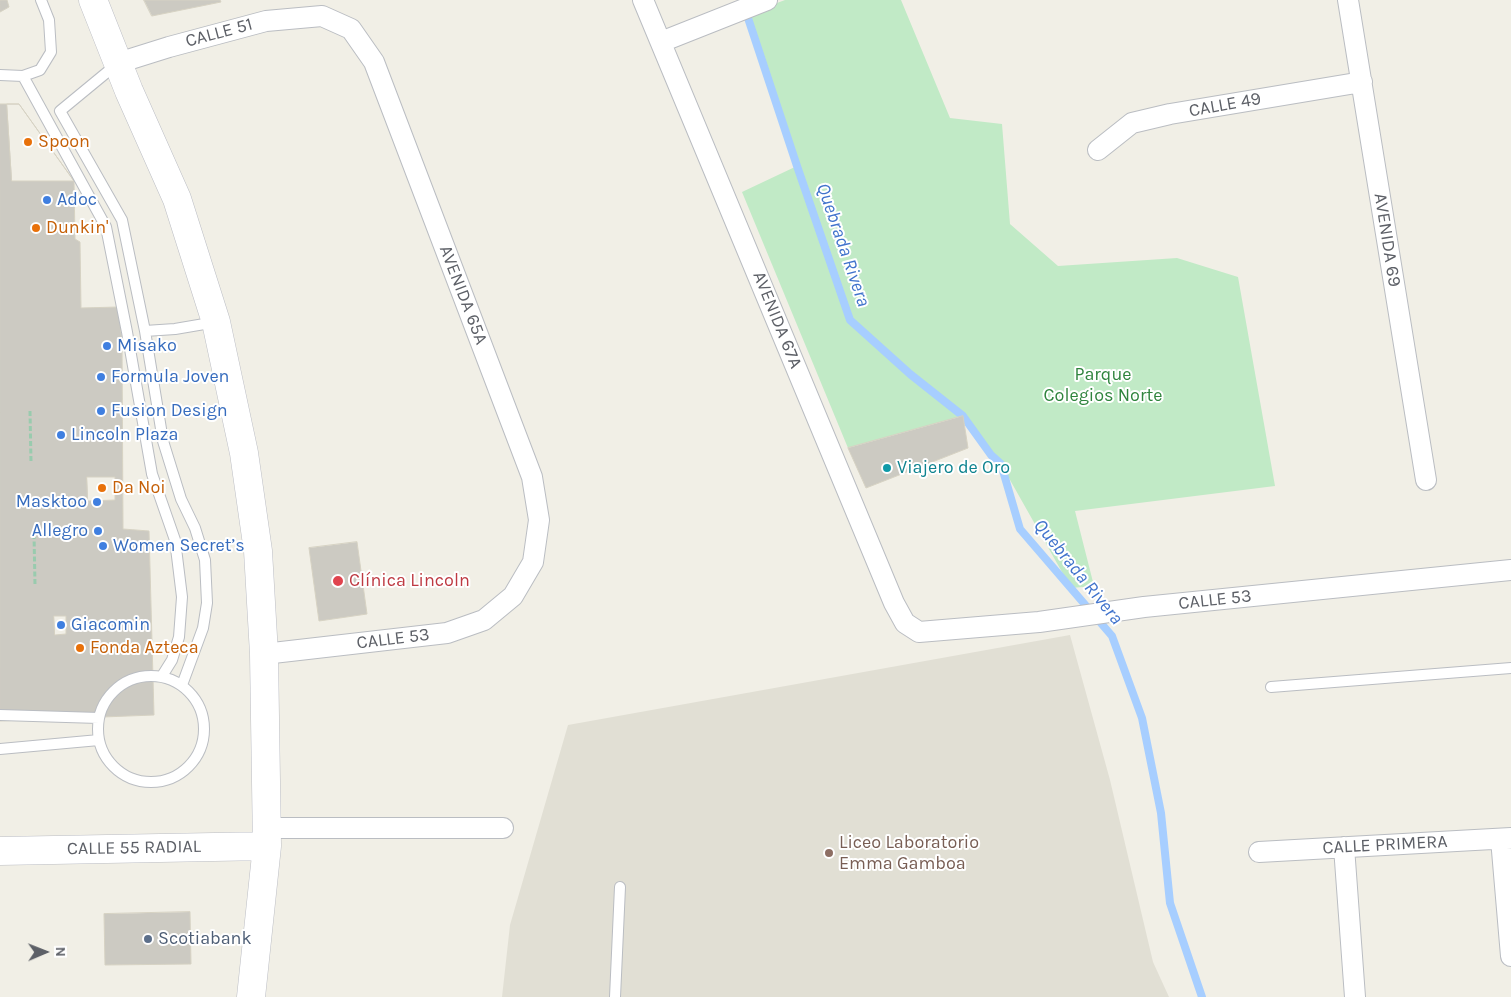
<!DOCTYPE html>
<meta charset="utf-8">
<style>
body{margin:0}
#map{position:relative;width:1511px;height:997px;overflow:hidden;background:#f1efe6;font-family:Karla,sans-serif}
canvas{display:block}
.north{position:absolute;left:20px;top:927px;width:50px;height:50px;-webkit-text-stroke:4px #fff;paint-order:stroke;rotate:89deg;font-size:14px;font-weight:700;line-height:20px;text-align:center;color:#5d6067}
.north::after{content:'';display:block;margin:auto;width:18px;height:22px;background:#5d6067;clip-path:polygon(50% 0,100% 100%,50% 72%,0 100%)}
</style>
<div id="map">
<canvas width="1511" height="997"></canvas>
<div class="north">N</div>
</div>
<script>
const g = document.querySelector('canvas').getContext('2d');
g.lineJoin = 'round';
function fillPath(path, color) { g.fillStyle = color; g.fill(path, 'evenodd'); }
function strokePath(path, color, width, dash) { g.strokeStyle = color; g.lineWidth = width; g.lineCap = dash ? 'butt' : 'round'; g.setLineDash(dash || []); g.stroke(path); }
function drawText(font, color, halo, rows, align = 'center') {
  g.font = font + ' Karla,sans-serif'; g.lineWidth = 4; g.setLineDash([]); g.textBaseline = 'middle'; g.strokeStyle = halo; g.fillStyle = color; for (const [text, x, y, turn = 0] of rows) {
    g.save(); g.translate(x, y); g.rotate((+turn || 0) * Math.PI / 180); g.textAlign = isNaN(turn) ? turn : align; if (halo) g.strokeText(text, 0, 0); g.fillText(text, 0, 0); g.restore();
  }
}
fillPath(new Path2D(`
 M1070 635 1110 780 1153 962 1169 997H502L510 925 568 725Z`), '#e1dfd4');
fillPath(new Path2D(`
 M785 0H901L950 118 1002 124 1010 224 1058 266 1177 258 1238 277 1275 486 1075 511 1094 586 1071 588 1001 464 963 416 848 448 742 192 797 166 759 53 745 15Z`), '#c1eac6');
strokePath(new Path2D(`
 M745 9 797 166 850 320 910 374 963 416 991 455 1001 464 1020 529 1112 636 1142 718 1161 813 1170 903 1202 997`), '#a7ceff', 8);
const building = new Path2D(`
 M0 0H7L9 7 0 12Z
 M144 0H220L221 2 152 16Z
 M0 104H19L74 181 75 239 80 242 81 308 118 307 122 341 123 529 149 531 154 715 0 721Z
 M7 104H19L74 181H12Z
 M963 416 968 448 866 488 848 448Z
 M87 477H115V500L88 501Z
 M357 542 367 614 319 621 309 548Z
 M54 616H66V634L55 635Z
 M190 912 191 964 105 965 104 914Z`);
fillPath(building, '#cccac2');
strokePath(building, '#d6d2c3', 1);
const service = new Path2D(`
 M117 64 60 111 122 220 145 331 163 441 181 499 195 528 205 560 207 603 203 628 182 685
 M0 75 23 76 40 70 51 52 49 20 41 0
 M23 76 106 227 127 332 152 474 175 540 182 597 179 637 172 660 162 676
 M145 331 175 329 216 322
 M98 729a53 53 0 1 1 106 0a53 53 0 1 1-106 0Z
 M1271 687 1511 668
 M0 715 99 718
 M0 749 99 740
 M615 997 620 887`);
const minor = new Path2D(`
 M643 0 894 603 905 623 919 632 1039 622 1144 607 1511 570
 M1348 0 1426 480
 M661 42 767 0
 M118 63 169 47 266 21 322 16 351 29 374 62 532 477 539 520 533 562 513 596 484 620 447 633 264 654
 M1098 150 1132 123 1170 114 1362 82
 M267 828H503
 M1501 839 1511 956
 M1344 847 1355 997
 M1259 852 1511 838`);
const secondary = new Path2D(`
 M93 0 129 91 177 199 216 322 244 453 258 551 264 654 267 846 251 997
 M0 851 267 846`);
strokePath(service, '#babdc2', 12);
strokePath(minor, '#babdc2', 22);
strokePath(secondary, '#bbbdc4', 29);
strokePath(new Path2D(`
 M30 411 31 462
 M34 534 35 585`), '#99cbae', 3, [5, 2.5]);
strokePath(service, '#fff', 10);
strokePath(minor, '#fff', 20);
strokePath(secondary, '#fff', 28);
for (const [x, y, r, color] of [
 [28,142,5,"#e8710a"],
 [47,200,5,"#3f7fe0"],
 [36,228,5,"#e8710a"],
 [107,346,5,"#3f7fe0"],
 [101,377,5,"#3f7fe0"],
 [101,411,5,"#3f7fe0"],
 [61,435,5,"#3f7fe0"],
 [887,468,5,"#0f9aa8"],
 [102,488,5,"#e8710a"],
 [97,502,5,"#3f7fe0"],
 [98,531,5,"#3f7fe0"],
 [103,546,5,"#3f7fe0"],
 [338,581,6,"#e0444e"],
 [61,625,5,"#3f7fe0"],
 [80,648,5,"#e8710a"],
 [829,853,5,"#8d6e63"],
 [148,939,5,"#5c6f8a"]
]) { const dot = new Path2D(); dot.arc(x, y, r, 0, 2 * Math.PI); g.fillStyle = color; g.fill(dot); strokePath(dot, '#fff', 2); }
drawText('18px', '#5d6067', '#fff', [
 ["CALLE 51",219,33,-15],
 ["CALLE 49",1225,105,-10],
 ["AVENIDA 69",1387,240,81],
 ["AVENIDA 65A",463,295,69],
 ["AVENIDA 67A",777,320,68],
 ["CALLE 53",1215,600,-6],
 ["CALLE 53",393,639,-7],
 ["CALLE PRIMERA",1385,845,-3],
 ["CALLE 55 RADIAL",134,848,-1]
]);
drawText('18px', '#c56008', '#fff', [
 ["Spoon",38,142],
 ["Dunkin'",46,228],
 ["Da Noi",112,488],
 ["Fonda Azteca",90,648]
], 'left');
drawText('18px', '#366cbe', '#fff', [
 ["Adoc",57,200],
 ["Misako",117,346],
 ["Formula Joven",111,377],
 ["Fusion Design",111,411],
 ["Lincoln Plaza",71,435],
 ["Masktoo",87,502,"right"],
 ["Allegro",88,531,"right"],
 ["Women Secret’s",113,546],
 ["Giacomin",71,625]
], 'left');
drawText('18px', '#2f843d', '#fff', [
 ["Parque",1103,375],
 ["Colegios Norte",1103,396]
]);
drawText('18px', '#0d838f', '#fff', [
 ["Viajero de Oro",897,468]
], 'left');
drawText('18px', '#be3a42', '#fff', [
 ["Clínica Lincoln",349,581]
], 'left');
drawText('18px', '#785e54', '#fff', [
 ["Liceo Laboratorio",839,843],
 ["Emma Gamboa",839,864]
], 'left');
drawText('18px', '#4e5e75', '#fff', [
 ["Scotiabank",158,939]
], 'left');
drawText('italic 19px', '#4073cc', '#fff', [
 ["Quebrada Rivera",843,245,71],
 ["Quebrada Rivera",1078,572,51]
]);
</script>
